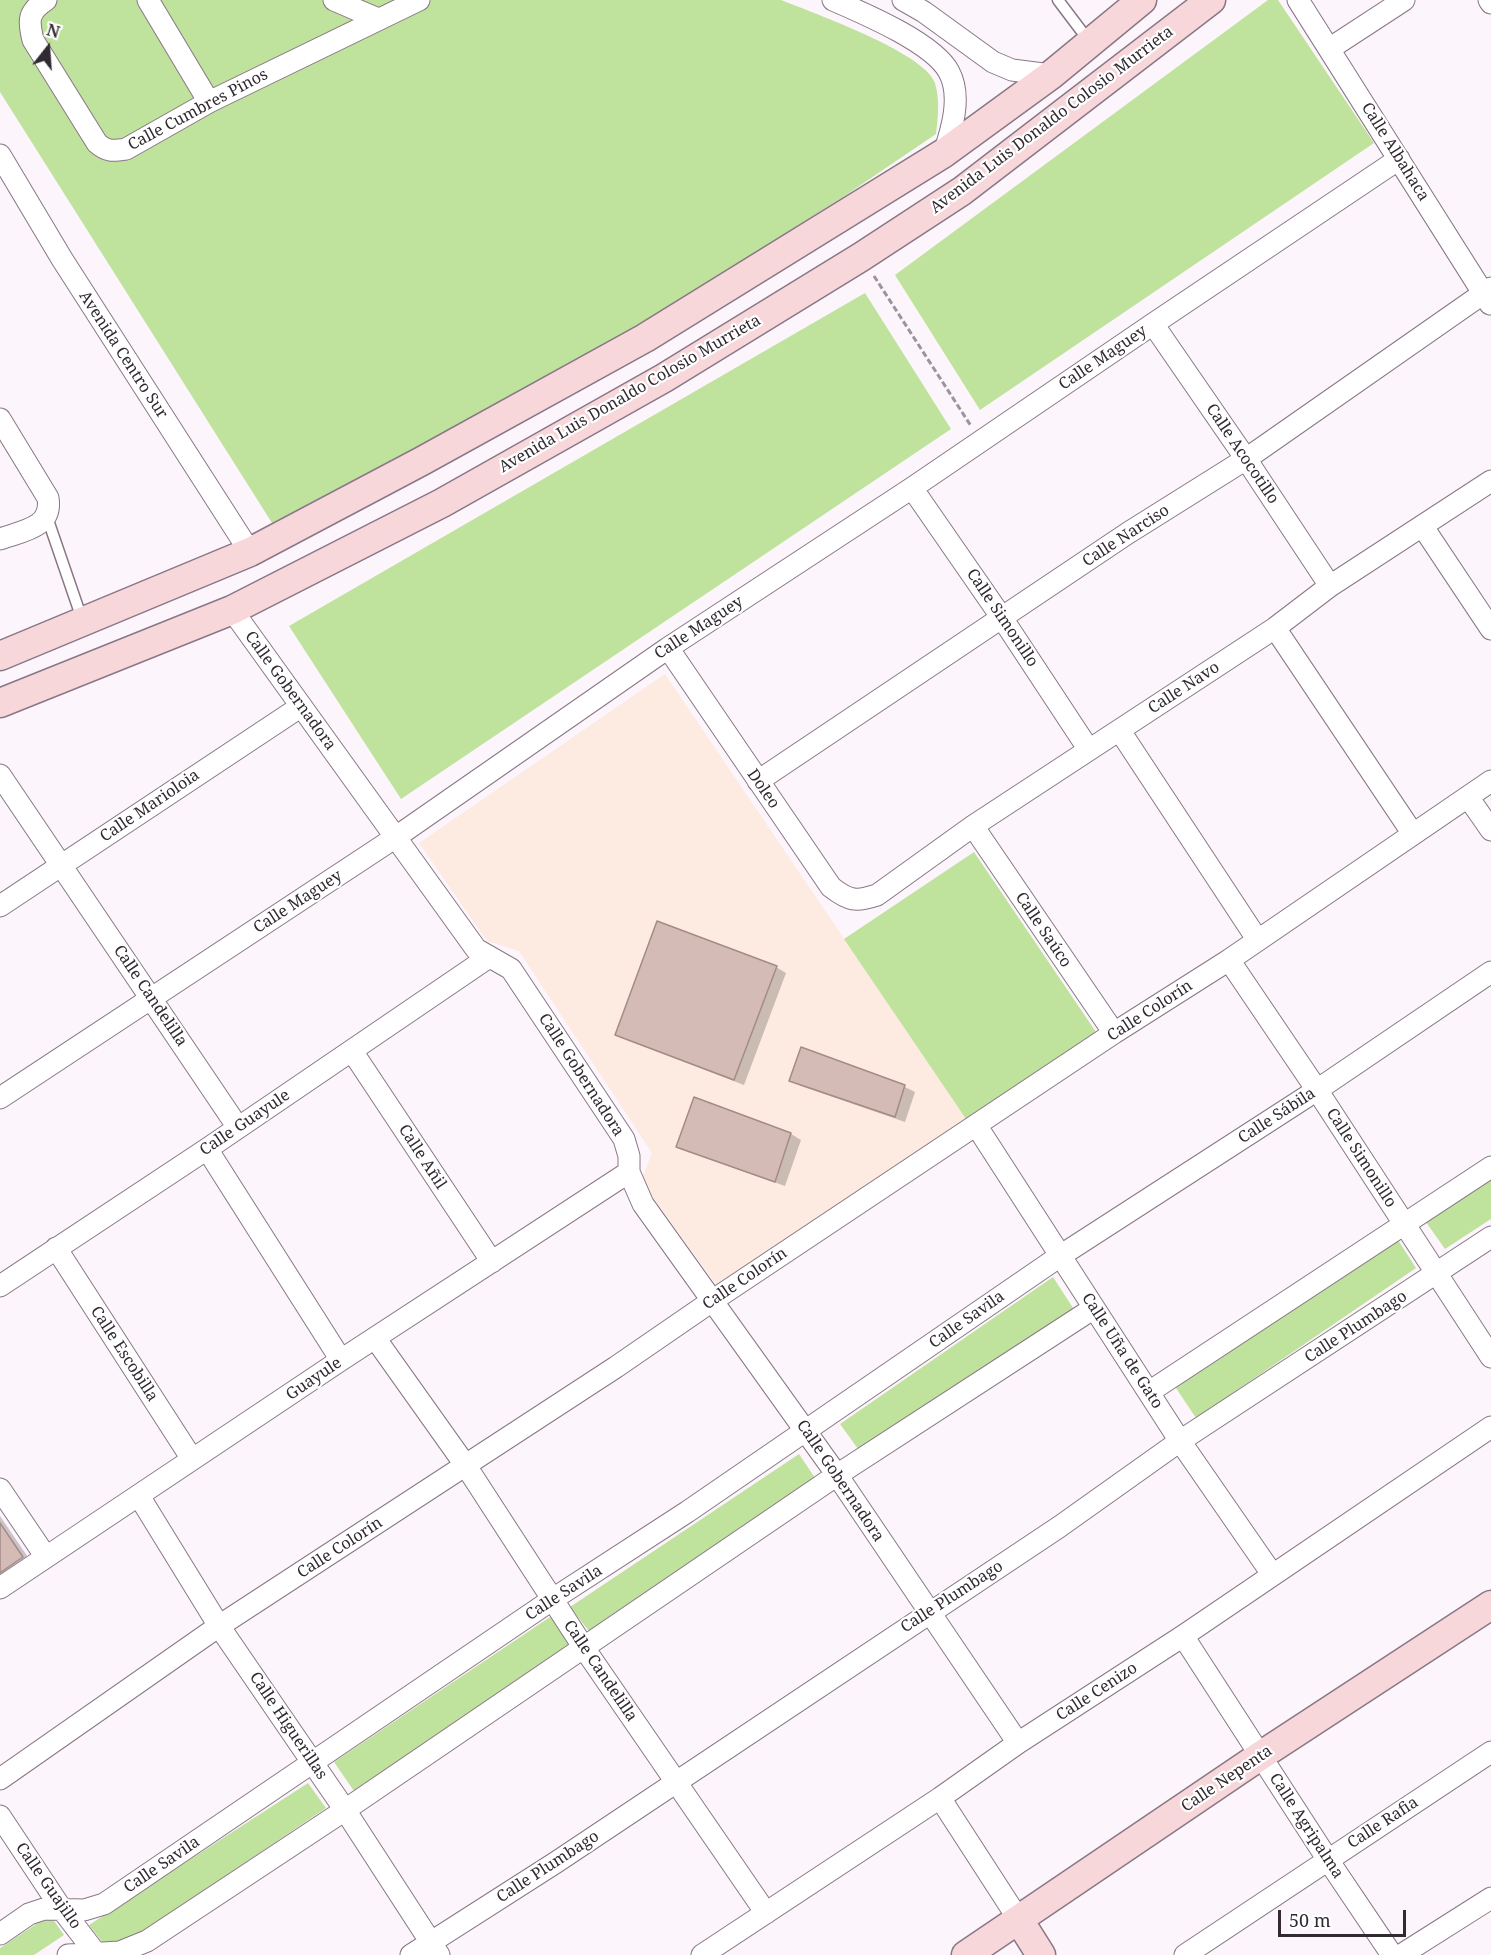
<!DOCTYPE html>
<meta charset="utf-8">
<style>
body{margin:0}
#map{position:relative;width:1491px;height:1955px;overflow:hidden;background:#fdf5fc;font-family:"Noto Serif",serif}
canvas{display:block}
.north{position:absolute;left:18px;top:18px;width:60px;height:60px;-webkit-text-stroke:4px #fff;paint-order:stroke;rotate:17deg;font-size:16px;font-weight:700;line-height:24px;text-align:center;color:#312a31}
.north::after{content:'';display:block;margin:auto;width:21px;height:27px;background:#312a31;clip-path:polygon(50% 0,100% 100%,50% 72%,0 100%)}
.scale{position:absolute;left:1278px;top:1910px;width:128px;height:27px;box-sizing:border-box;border:3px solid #312a31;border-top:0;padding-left:8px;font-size:18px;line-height:21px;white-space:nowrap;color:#312a31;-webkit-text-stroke:4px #fff;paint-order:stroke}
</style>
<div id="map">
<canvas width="1491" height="1955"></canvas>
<div class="north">N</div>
<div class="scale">50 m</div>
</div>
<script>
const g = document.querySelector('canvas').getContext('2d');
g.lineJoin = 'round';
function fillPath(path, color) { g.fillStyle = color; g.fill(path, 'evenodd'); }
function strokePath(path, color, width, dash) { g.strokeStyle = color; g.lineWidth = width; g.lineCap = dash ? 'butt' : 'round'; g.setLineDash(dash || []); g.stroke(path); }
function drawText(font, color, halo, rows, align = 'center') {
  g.font = font + ' "Noto Serif",serif'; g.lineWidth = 4.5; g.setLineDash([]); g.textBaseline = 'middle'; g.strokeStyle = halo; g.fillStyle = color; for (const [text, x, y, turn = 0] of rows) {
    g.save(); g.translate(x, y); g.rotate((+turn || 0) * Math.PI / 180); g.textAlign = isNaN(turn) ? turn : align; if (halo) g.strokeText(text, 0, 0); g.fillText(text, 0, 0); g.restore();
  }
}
fillPath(new Path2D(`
 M665 674 966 1119 718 1287 641 1181 652 1153 519 951 487 941 419 843Z`), '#fdeae0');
fillPath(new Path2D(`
 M0 0H781C813 13 924 52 935 83 940 100 938 117 936 134L843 197 605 347 272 523 0 92Z
 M1268 0H1278L1374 143 980 410 895 275Z
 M865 293 951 429 401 799 289 626Z
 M974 852 1096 1032 966 1119 844 939Z
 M1491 1178V1219L1445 1249 1426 1222Z
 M1398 1240 1416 1268 1196 1418 1174 1385Z
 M1053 1277 1075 1311 861 1453 840 1424Z
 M799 1454 817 1481 592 1635 570 1607Z
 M553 1615 573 1645 354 1791 334 1762Z
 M308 1783 326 1808 111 1953 89 1925Z
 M50 1915 64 1935 34 1955H0V1948Z`), '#bfe29c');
fillPath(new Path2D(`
 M776 967 786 973 744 1085 627 1040 617 1034Z
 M802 1049 905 1087 915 1092 905 1122 801 1086 791 1081Z
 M695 1099 791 1134 801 1140 785 1186 688 1152 678 1146Z
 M0 1516 32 1563 0 1586Z`), '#0003');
const building = new Path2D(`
 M657 921 777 966 734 1080 615 1035Z
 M801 1047 905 1085 895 1117 789 1081Z
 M694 1097 791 1133 775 1182 676 1147Z
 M0 1523 23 1557 0 1573Z`);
fillPath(building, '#d5bbb6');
strokePath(building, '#a48b86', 1.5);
const lane = new Path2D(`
 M1058 0 1089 41
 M47 517 82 619`);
const street = new Path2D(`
 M46 0C28 12 28 20 33 40L97 143C107 152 113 151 126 149L209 102 419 0
 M148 0 209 102
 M334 0 378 19
 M833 0C863 13 934 43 949 72 962 96 952 129 944 153
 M903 0 924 12 993 62 1012 70 1051 75
 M1298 0 1490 304
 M1489 0 1491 3
 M1329 49 1404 0
 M0 155 62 259 250 552
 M1153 324 1246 459 1330 586
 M0 419 48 498C53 528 22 531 0 539
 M912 488 1002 618 1089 750
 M1423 527 1491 629
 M232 610 476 949 511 969 624 1139 629 1156V1172L643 1204 837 1475 1018 1743
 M1275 628 1413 834
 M668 648 831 887C849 901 856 902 877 895L973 826 1275 628 1330 586 1491 481
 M1120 731 1257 939
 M0 775 237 1126
 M758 781 1128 533 1246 459 1491 288
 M1468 797 1491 830
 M973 826 1114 1033
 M0 906 300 707
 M1229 960 1317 1090 1491 1357
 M352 1051 492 1262
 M0 1098 396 837 668 648 912 488 1153 324 1399 159
 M976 1125 1180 1441 1272 1574
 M207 1149 341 1360
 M56 1248 192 1459
 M0 1286 207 1149 489 957
 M375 1338 466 1466 584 1648 766 1913
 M1149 1392 1491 1167
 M0 1489 46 1557
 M139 1496 219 1626 345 1810 439 1955
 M0 1588 341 1360 629 1172
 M1183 1636 1328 1860 1392 1955
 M0 1779 219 1626 616 1367 712 1301 1114 1033 1229 960 1491 781
 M940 1798 1019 1920
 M0 1816 61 1908 97 1955
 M0 1934 29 1914 44 1909 84 1910 104 1904 553 1599 687 1512 1060 1256 1317 1090 1491 972
 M68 1955 120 1952 147 1941 345 1810 837 1475 1094 1308
 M411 1955 555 1863 1059 1527 1180 1441 1491 1237
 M702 1955 940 1798 1018 1743 1183 1636 1491 1427
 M1185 1955 1491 1752
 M1401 1955 1491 1898`);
const secondary = new Path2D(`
 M0 656 250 552 422 461 645 338 944 153 1051 75 1142 0
 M0 703 232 610 442 503 664 378 861 257 962 191 1211 0
 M1019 1920 1041 1955
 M966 1955 1260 1756 1491 1605`);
strokePath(lane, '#887786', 13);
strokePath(street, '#887786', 23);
strokePath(secondary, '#887786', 31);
strokePath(new Path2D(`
 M874 276 971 426`), '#9b949b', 3, [6, 3]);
strokePath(lane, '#fff', 10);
strokePath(street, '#fff', 21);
strokePath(secondary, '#f8d7db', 28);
drawText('16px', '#312a31', '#fff', [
 ["Calle Cumbres Pinos",198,110,-28],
 ["Avenida Luis Donaldo Colosio Murrieta",1052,120,-37],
 ["Calle Albahaca",1395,152,58],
 ["Avenida Centro Sur",123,355,57],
 ["Calle Maguey",1103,358,-34],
 ["Avenida Luis Donaldo Colosio Murrieta",630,394,-30],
 ["Calle Acocotillo",1242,454,56],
 ["Calle Narciso",1126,536,-33],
 ["Calle Simonillo",1002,618,56],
 ["Calle Maguey",699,628,-33],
 ["Calle Navo",1184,688,-33],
 ["Calle Gobernadora",290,691,54],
 ["Doleo",763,789,55],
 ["Calle Marioloia",150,806,-34],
 ["Calle Maguey",298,902,-33],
 ["Calle Saúco",1043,930,56],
 ["Calle Candelilla",150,996,56],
 ["Calle Colorín",1150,1011,-33],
 ["Calle Gobernadora",581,1075,57],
 ["Calle Sábila",1277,1116,-33],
 ["Calle Guayule",245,1123,-34],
 ["Calle Añil",422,1157,57],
 ["Calle Simonillo",1361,1158,57],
 ["Calle Colorín",745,1279,-34],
 ["Calle Savila",967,1320,-35],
 ["Calle Plumbago",1356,1327,-33],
 ["Calle Uña de Gato",1122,1351,57],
 ["Calle Escobilla",124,1354,57],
 ["Guayule",314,1379,-34],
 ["Calle Gobernadora",840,1481,56],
 ["Calle Colorín",340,1548,-33],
 ["Calle Savila",564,1593,-33],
 ["Calle Plumbago",952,1597,-33],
 ["Calle Candelilla",600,1671,56],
 ["Calle Cenizo",1097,1692,-33],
 ["Calle Higuerillas",288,1726,56],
 ["Calle Nepenta",1227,1779,-34],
 ["Calle Rafia",1383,1823,-33],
 ["Calle Agripalma",1306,1826,57],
 ["Calle Savila",162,1865,-34],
 ["Calle Plumbago",548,1867,-33],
 ["Calle Guajillo",48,1886,55]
]);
</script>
